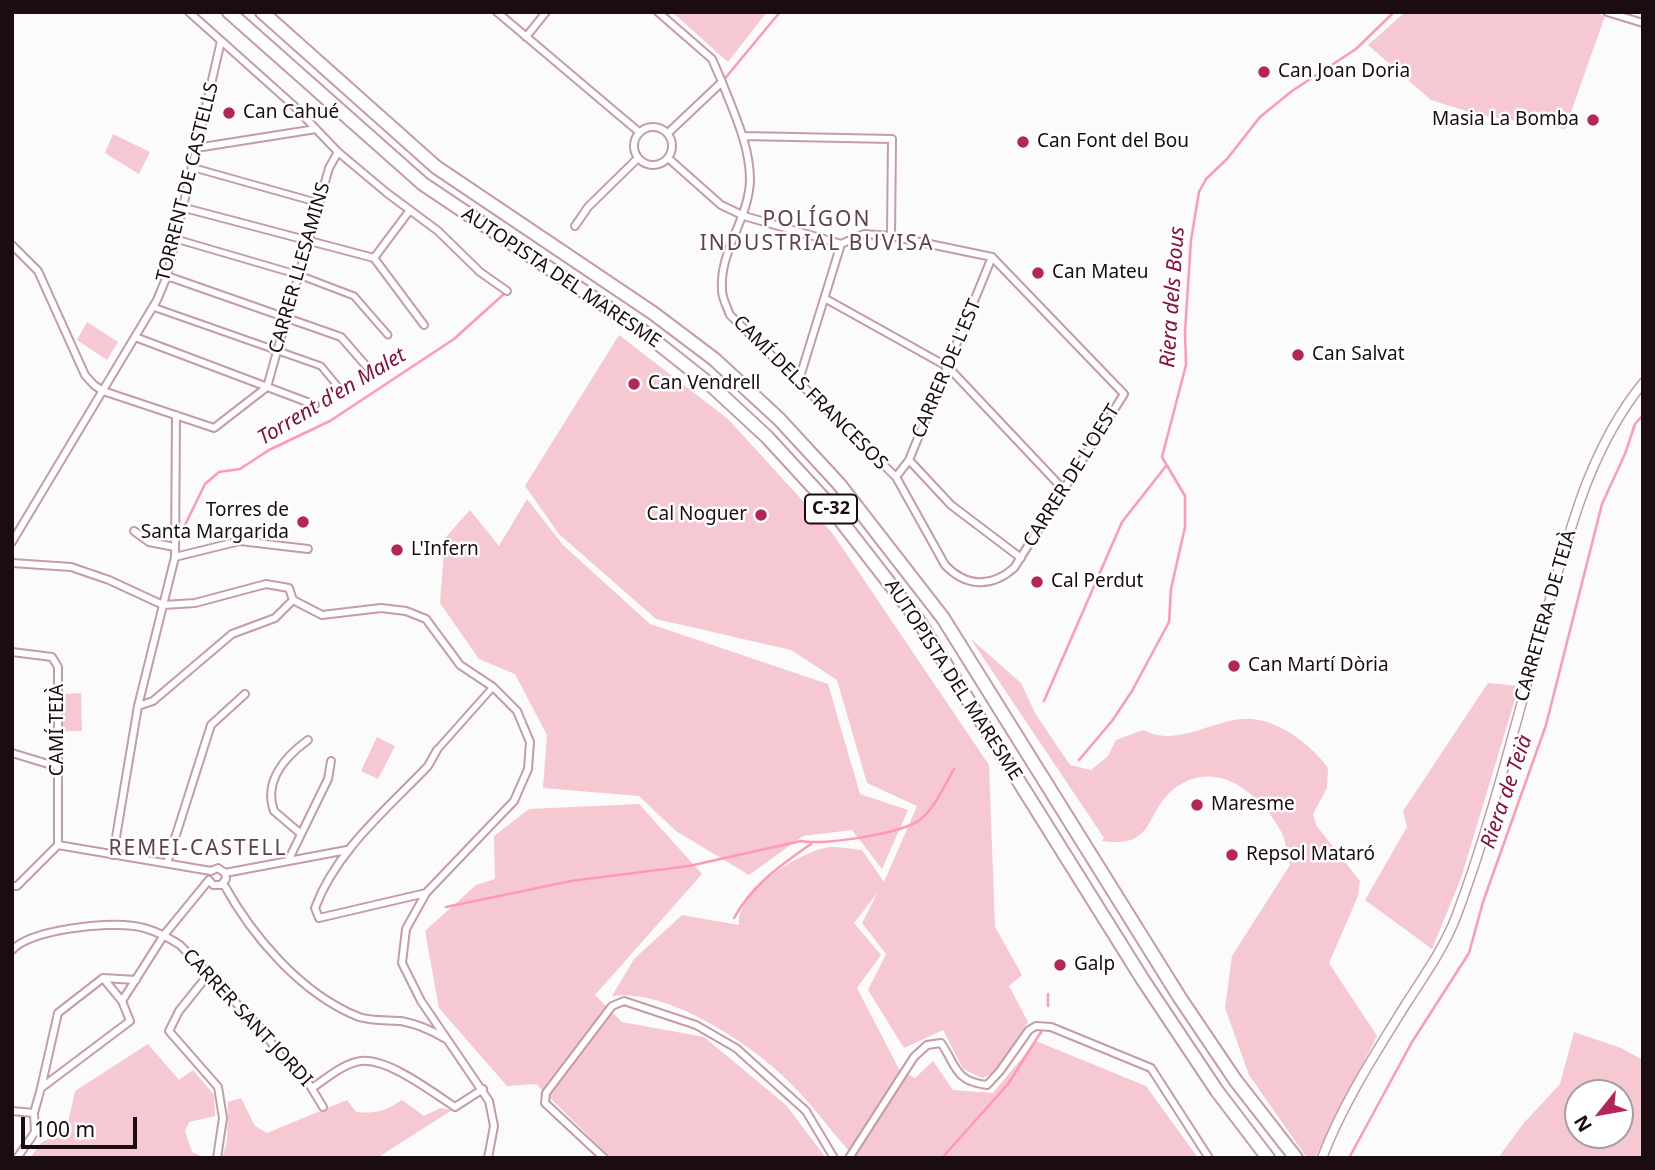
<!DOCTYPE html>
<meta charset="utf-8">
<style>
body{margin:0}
#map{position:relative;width:1655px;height:1170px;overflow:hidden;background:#fbfbfb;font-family:"Noto Sans",sans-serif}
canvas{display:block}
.frame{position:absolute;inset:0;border:14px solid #1a0c10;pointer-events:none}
.north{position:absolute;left:1564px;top:1079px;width:70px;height:70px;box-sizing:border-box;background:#fff;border:2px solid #a39e9f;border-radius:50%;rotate:239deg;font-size:19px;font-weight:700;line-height:28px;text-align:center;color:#1a0c10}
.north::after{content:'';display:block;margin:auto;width:24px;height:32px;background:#b42659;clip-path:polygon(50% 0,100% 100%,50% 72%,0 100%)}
.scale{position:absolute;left:21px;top:1117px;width:116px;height:32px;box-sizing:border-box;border:4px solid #1a0c10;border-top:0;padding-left:9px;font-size:21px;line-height:24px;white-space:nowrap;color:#1a0c10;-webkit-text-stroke:5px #fff;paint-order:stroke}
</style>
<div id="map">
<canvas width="1655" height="1170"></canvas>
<div class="frame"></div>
<div class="north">N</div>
<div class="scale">100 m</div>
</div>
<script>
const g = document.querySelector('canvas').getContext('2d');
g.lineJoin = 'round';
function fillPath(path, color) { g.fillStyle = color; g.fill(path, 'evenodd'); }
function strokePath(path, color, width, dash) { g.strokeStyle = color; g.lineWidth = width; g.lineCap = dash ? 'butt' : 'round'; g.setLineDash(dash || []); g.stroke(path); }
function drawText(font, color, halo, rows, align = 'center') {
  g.font = font + ' "Noto Sans",sans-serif'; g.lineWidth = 5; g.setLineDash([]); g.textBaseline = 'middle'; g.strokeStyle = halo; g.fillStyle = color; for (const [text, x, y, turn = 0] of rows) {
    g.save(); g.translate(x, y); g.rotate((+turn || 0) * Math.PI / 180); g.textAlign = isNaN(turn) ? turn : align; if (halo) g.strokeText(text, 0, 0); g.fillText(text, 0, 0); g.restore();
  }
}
fillPath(new Path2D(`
 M672 12H767L728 62Z
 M1405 12H1593L1605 16 1565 129 1479 115 1431 100 1368 45Z
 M113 134 150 152 139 174 105 153Z
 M87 322 118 342 107 360 77 340Z
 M619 335 728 419 833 534 989 765 995 927 1022 975 1009 986 1028 1022 994 1073 982 1078 963 1069 943 1030 904 1048 868 990 886 954 862 923 878 892 854 923 881 955 857 988 899 1069 915 1078 933 1061 953 1090 993 1093 1036 1041 1146 1086 1198 1158H856C835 1137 819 1113 799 1092 762 1050 669 987 612 996L634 959 682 915 739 925C737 891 794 856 824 848 835 845 850 849 862 850L884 882 917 806 867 783 837 680 791 650 656 619 559 534 525 486Z
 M527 499 563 545 650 624 828 684 860 794 908 810 882 869 852 830 803 836 749 875 676 831 639 796 543 788 547 735 515 674 479 659 440 603 445 538 470 510 499 546Z
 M970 638 1021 683 1035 713 1070 765 1091 770 1108 756 1116 740 1143 730C1175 747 1209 722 1242 719 1274 716 1310 743 1328 768L1327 788 1313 814 1316 825 1360 881 1358 896 1329 963 1377 1036 1315 1158H1307L1249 1075 1225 1008 1232 956 1290 865C1288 855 1286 843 1282 833 1263 797 1220 758 1178 786 1143 809 1159 849 1102 841L1104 838Z
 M1488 683 1519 686 1461 878 1432 949 1365 900 1407 827 1403 811Z
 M81 693 82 731H63V694Z
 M377 737 395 746 378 779 361 771Z
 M639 804 702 874 595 995 622 1022 704 1037 786 1105 826 1158H611L536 1084 507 1086 439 1008 425 931 476 885 495 879 494 836 529 809Z
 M1574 1032 1621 1048 1643 1060V1158H1498L1523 1124 1560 1084ZM1578 1093H1620V1135H1578Z
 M148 1044 179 1080 193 1070 214 1095 215 1116 189 1122 185 1131 192 1152 205 1158H30L41 1143 67 1128 75 1091Z
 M241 1098 255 1126 267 1133 347 1100 356 1112C375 1114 386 1111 402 1100L424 1116 440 1108 452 1110 377 1158H222L227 1141 228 1102Z`), '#f6c8d1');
strokePath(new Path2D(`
 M722 82 780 12
 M183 529 205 484 219 472 240 469 269 450 330 421 454 339 505 293
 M1044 701 1122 522 1166 466
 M1079 760 1112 721 1132 691 1169 622 1171 589 1185 527V496L1162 457 1186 365 1185 332 1191 240 1199 192 1206 179 1227 159 1260 117 1292 91 1356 49 1394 12
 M446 907 571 881 689 866 801 841C823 846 905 833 921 819 936 806 944 786 954 769
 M734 918C753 884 780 866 811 844
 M1048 994V1006
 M942 1158 1008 1084 1041 1032
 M1349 1158 1412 1042 1469 953 1483 902 1546 725 1602 504 1625 454 1635 424 1643 415`), '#ff9ab1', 2.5);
const pedestrian = new Path2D(`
 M191 167 319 203
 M176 239 299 275 354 296 388 335
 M153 307 321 366 344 394
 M437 750 493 687`);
const minor = new Path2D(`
 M189 12 293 105 338 152 387 193 438 231 480 272 507 291
 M497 12 639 132
 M658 12 712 59 722 82 668 133
 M1607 12 1643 23
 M526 37 546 12
 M722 82C734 113 750 146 750 180 749 219 719 251 722 290 722 298 727 307 730 315L896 477 945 565C966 587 991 588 1014 568L1124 394 992 257
 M634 146a19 19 0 1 1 38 0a19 19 0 1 1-38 0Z
 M743 136 892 139 891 236
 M196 148 316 129
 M668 158 721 205 744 216 841 244
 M181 207 374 258 424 325
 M575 226 588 207 638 158
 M841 244 864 234 891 236 992 257
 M12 245 38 271 85 375 94 385 103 391 214 428 267 387
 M374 258 410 210
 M167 276 341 337 368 368
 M826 299 948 367 1064 490
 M135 337 315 405
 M799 380 841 244
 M267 387 329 168 338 152
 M909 460 951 505 1021 558
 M896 477 909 460 992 257
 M134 531 149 542 175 547
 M12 542 157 300 167 276 221 41
 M175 557 240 541 308 549
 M12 563 71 567 109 580 163 605 195 603 266 584 289 588 293 600 275 618 232 634 153 701 138 706
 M293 600 322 615 381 608 406 611 426 619 460 665 493 687 517 711 530 742 528 769 514 801 426 893 406 929 402 963 421 1001 489 1101 494 1126 488 1158
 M12 652 52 657 58 667V845
 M12 753 58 767
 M301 834 274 811C263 781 286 756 308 740
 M58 845 211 871 218 868 225 873
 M113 855 138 706 175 557 176 415
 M288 861 328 779 331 761
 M167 863 211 725 245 694
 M225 873 347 850
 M223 883C252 936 301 994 359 1017 372 1021 388 1020 401 1021 417 1024 433 1031 446 1039
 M12 886H17L58 845
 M426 893 319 918 315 908C336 851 387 809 428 766L437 750
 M12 950C32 929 106 922 134 926 150 928 166 936 180 945L264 1032 282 1058 303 1074 323 1107
 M208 975 179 1011 169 1031 218 1087 223 1118 217 1158
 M122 1001 164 935 209 880 213 885H221L226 879 225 873
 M41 1088 58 1013 103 978 136 980
 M312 1088C326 1079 344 1063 361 1061 388 1058 432 1092 455 1107L483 1089
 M12 1111 34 1113
 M17 1158 35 1132 34 1113 41 1088 130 1021 122 1001 103 978
 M604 1158 545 1103 546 1093 612 1006 624 1001 696 1025 736 1048 806 1111 834 1158
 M849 1158 914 1057 927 1045 941 1043C957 1066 954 1081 987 1085L1000 1071 1029 1030 1036 1026 1051 1027 1151 1068 1209 1158`);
const tertiary = new Path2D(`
 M1322 1158C1343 1103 1375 1054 1406 1004 1424 976 1444 948 1456 917 1493 819 1517 717 1545 617 1569 534 1588 451 1643 383`);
const motorway = new Path2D(`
 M229 12 423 184 640 329 713 387 767 437 824 499 918 620 1143 980 1217 1091 1268 1158
 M262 12 436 167 653 313 714 359 779 419 839 484 943 618 1180 998 1236 1081 1296 1158`);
strokePath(pedestrian, '#c59ca4', 9);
strokePath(minor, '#c59ca4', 10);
strokePath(tertiary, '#c59ca4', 11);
strokePath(motorway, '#c59ca4', 16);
strokePath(pedestrian, '#fff', 5);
strokePath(minor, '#fff', 6);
strokePath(tertiary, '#fff', 8);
strokePath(motorway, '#fff', 12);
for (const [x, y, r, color] of [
 [1264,72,7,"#b42659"],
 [229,113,7,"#b42659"],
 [1593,120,7,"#b42659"],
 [1023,142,7,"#b42659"],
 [1038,273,7,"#b42659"],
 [1298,355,7,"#b42659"],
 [634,384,7,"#b42659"],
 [761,515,7,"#b42659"],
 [303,522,7,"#b42659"],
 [397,550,7,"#b42659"],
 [1037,582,7,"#b42659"],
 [1234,666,7,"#b42659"],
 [1197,805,7,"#b42659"],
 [1232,855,7,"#b42659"],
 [1060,965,7,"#b42659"]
]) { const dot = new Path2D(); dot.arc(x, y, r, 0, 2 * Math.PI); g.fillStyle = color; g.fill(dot); strokePath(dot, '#fff', 2.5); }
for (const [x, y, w] of [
 [831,509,52]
]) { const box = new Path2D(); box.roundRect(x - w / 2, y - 14.5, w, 29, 5); g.fillStyle = '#fff'; g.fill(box); strokePath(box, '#1a0c10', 2); }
drawText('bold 18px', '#1a0c10', null, [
 ["C-32",831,509]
]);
drawText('19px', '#1a0c10', '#fff', [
 ["Can Joan Doria",1278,72],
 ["Can Cahué",243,113],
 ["Masia La Bomba",1579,120,"right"],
 ["Can Font del Bou",1037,142],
 ["Can Mateu",1052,273],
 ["Can Salvat",1312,355],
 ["Can Vendrell",648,384],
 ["Torres de",289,511,"right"],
 ["Santa Margarida",289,533,"right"],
 ["Cal Noguer",747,515,"right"],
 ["L'Infern",411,550],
 ["Cal Perdut",1051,582],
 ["Can Martí Dòria",1248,666],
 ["Maresme",1211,805],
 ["Repsol Mataró",1246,855],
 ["Galp",1074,965]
], 'left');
drawText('19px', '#1a0c10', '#fff', [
 ["TORRENT DE CASTELLS",188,182,-76],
 ["CARRER LLESAMINS",300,268,-74],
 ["AUTOPISTA DEL MARESME",561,278,34],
 ["CARRER DE L'EST",947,369,-67],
 ["CAMÍ DELS FRANCESOS",810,393,45],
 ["CARRER DE L'OEST",1072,476,-58],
 ["CARRETERA DE TEIÀ",1546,616,-74],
 ["AUTOPISTA DEL MARESME",953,680,57],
 ["CAMÍ TEIÀ",58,730,-90],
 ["CARRER SANT JORDI",247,1018,47]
]);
g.letterSpacing = '2px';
drawText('21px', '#624047', '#fff', [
 ["POLÍGON",817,220],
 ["INDUSTRIAL BUVISA",817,244],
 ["REMEI-CASTELL",198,849]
]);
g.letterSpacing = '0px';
drawText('italic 21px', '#87103e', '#fff', [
 ["Riera dels Bous",1173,297,-86],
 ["Torrent d'en Malet",332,397,-31],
 ["Riera de Teià",1507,792,-71]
]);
</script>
